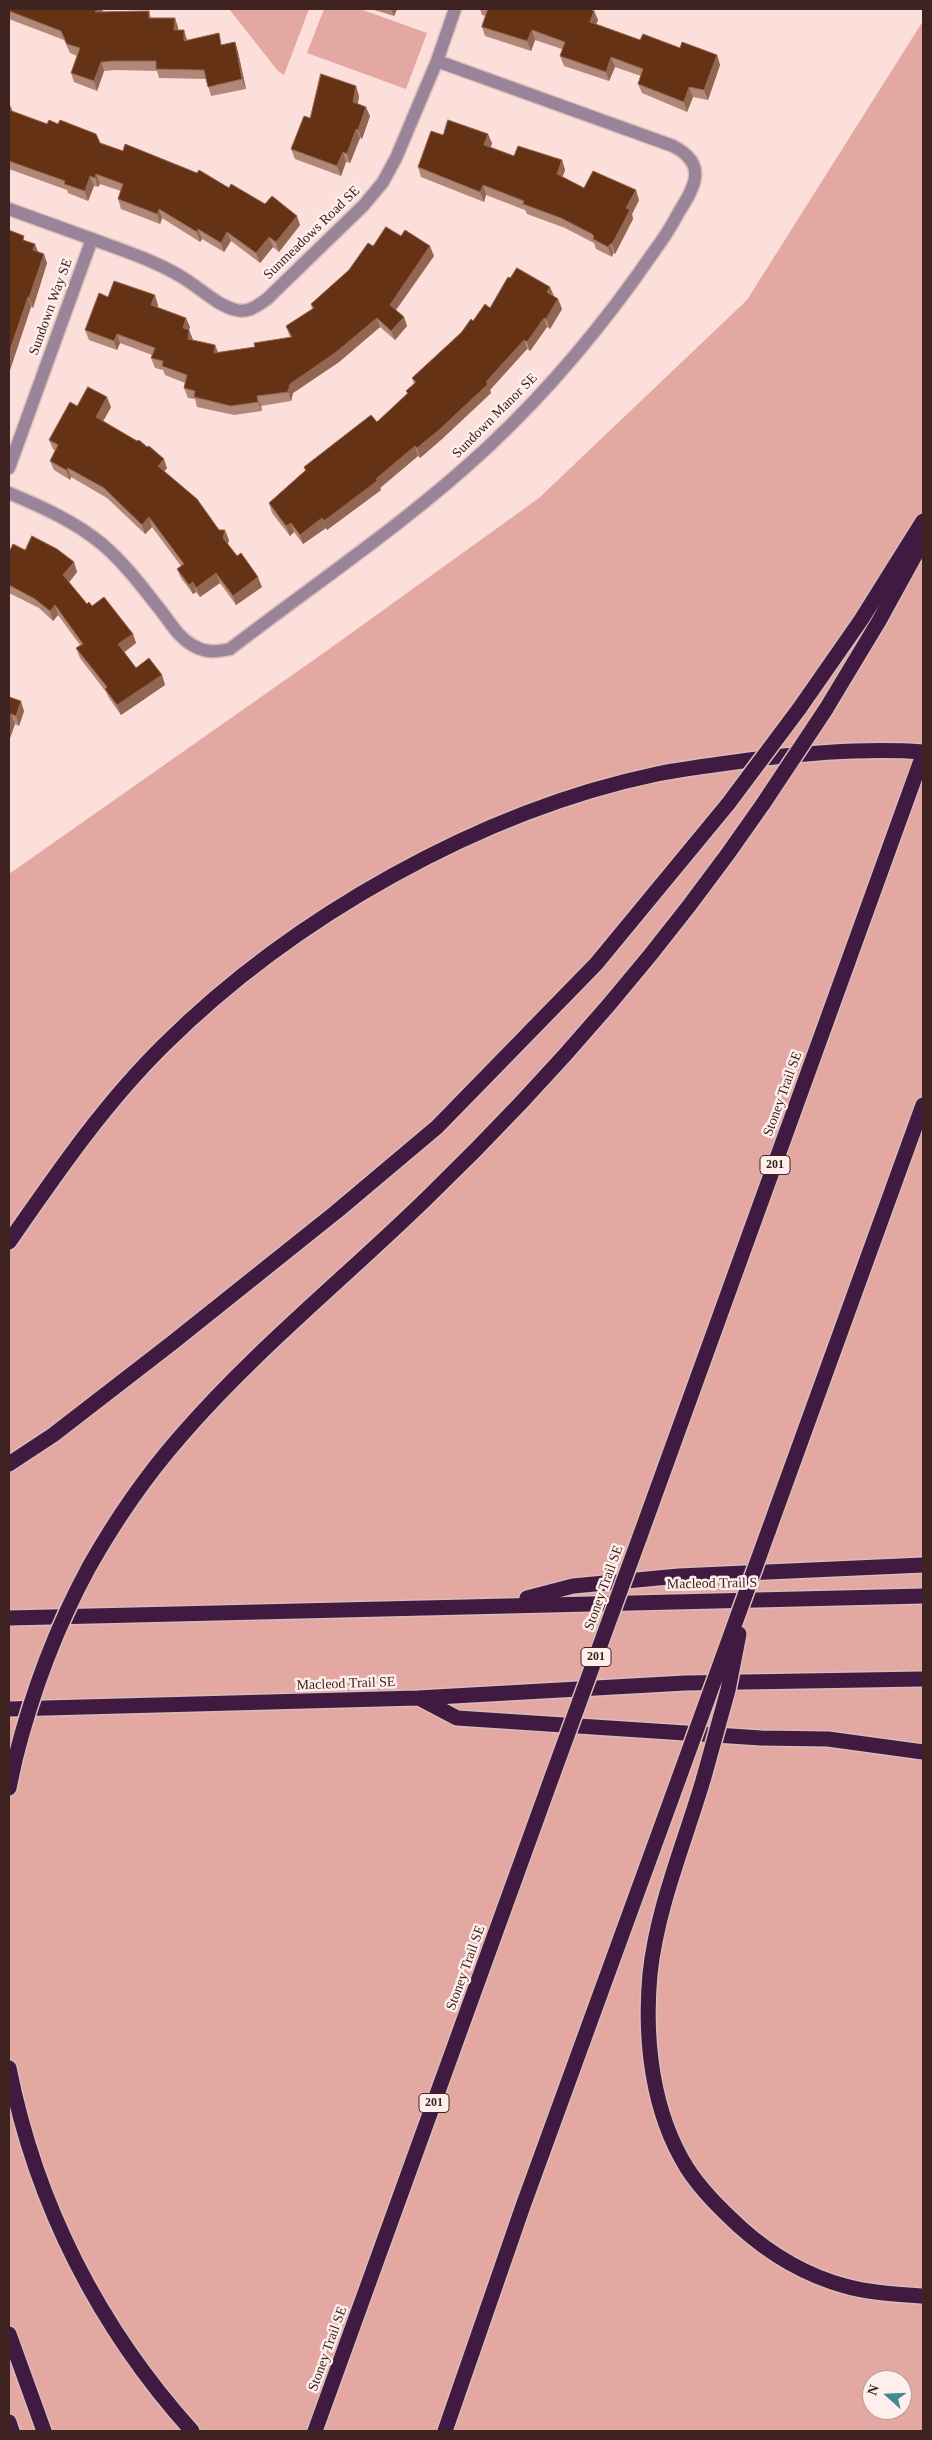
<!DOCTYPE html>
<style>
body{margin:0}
#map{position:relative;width:932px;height:2440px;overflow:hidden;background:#fcdeda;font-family:"Times New Roman",serif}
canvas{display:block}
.frame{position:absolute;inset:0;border:10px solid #3f2320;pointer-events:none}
.north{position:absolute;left:862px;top:2370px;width:50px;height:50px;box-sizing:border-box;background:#feefed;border:1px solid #b29d9b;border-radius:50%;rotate:290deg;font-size:14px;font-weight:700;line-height:20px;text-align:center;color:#3f2320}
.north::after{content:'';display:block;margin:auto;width:18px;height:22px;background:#428992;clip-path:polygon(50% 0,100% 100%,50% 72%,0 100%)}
</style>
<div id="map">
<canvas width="932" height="2440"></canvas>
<div class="frame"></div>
<div class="north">N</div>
</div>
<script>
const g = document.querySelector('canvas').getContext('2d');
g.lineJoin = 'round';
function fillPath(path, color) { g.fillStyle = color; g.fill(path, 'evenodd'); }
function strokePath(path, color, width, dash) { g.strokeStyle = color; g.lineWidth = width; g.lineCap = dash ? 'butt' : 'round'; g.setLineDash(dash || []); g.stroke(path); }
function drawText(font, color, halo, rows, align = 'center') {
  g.font = font + ' "Times New Roman",serif'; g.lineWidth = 5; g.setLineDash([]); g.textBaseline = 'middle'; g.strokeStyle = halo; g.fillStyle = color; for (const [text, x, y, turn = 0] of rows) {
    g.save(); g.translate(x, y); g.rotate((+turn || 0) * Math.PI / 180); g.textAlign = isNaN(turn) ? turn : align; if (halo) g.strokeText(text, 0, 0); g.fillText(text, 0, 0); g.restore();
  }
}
fillPath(new Path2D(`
 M229 9H309L284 75 278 71Z
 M324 9H360L427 33 406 89 307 53Z
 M923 21V2431H9V874L325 652 539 498 747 300ZM872 2380H902V2410H872Z`), '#e3a8a1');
const minor = new Path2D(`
 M9 209 92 239 9 468
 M92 239C122 250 153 260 180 276 198 286 216 305 236 310 249 313 257 306 267 299L364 205 383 182 396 158 437 61 455 9
 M9 493C42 507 74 521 102 544 124 563 140 584 158 607 169 620 178 638 194 646 206 653 217 652 230 649 317 582 409 521 489 446 551 388 607 320 655 250 664 238 672 225 679 212 695 186 708 164 673 146L437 61`);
const highway = new Path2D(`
 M799 709 861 620 923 521
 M826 709 879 621 923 541
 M9 1242C57 1173 104 1104 164 1045 292 918 480 811 657 774 692 767 729 763 765 758 818 752 870 748 923 752
 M9 1464 53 1435 172 1343 336 1212 437 1127 596 964 728 804
 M768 1532 923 1105
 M639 1539 923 755
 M89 1567C115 1521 145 1477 180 1437 255 1350 345 1278 427 1198 551 1078 665 947 763 804
 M527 1598 573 1586 679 1576 923 1565
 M9 1618 923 1596
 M419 1698 457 1718 761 1738 828 1739 923 1752
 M9 1709 418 1698 685 1683 923 1679
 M704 1777C685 1842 657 1907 650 1974 644 2039 652 2112 687 2168 701 2190 721 2209 740 2227 770 2254 805 2275 845 2286 870 2293 897 2294 923 2296
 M9 1788 15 1760
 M9 2068C36 2204 99 2328 192 2431
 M9 2334 44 2431
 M9 2422 12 2431
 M315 2431 553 1774
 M445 2431 523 2206 679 1778`);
strokePath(minor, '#dabcb9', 15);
strokePath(highway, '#dabcb9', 18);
strokePath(minor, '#998499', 12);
strokePath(highway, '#411a42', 15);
const highwayBridge = new Path2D(`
 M728 804 799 709
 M763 804 826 709
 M15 1760C32 1692 56 1628 89 1567
 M553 1774 639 1539
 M704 1777 728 1690 739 1634
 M679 1778 768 1532`);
strokePath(highwayBridge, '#dabcb9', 18, []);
strokePath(highwayBridge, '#411a42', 15);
fillPath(new Path2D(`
 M9 9H103L102 12 149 11 151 18 178 27V30L187 40 223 45 235 42 238 52 246 89 211 96 206 79 159 78 157 71 116 70 104 71 97 91 74 82 71 73 77 56 70 53 64 40 9 19Z
 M371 9H397L394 16Z
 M480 9H589L594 11 598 20 596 24 640 40 717 55 720 65 708 100 693 97 687 112 642 93 638 84 641 76 615 67 609 81 564 66 560 56 562 49 535 40 531 51 485 36 482 27 486 16 482 15Z
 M359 96 358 104 370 116 362 139 360 138 350 163 346 162 341 176 295 159 291 149 310 118Z
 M9 102 12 111 100 143 229 188 300 225 279 252 273 247 260 263 231 241 224 252 202 239 200 242 162 218 160 224 121 209 118 199 121 191 100 184 98 187 94 186 88 201 68 193 67 190 9 169Z
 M443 135 492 143 491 147 514 156 562 160 565 170 562 177 584 188 639 200 632 214 633 219 615 254 613 253 612 257 596 249 594 243 565 228 527 214 525 210 486 195 484 202 421 177 418 167Z
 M401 236 434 256 396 310 404 317 407 326 395 340 380 327 339 362 293 393 291 401 261 406 262 411 234 415 197 407 195 399 188 398 184 388 185 383 165 375 163 370 155 368 151 358 152 355 120 343 117 350 89 340 85 330 108 297 158 305V307L190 327 189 330 193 340 215 345 218 353 255 347 290 337 286 326 312 309 311 304 349 270 373 246Z
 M26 241 38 252 47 263 33 308 31 307 9 373Z
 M553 296 558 299 562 309 550 329 547 327 530 351 527 349 490 390 491 393 442 439 420 458 418 456 380 488 381 490 327 530 326 528 303 544 294 532 290 536 272 513 269 503 305 471 304 467 377 422 407 394 406 391 414 384 412 378 473 321 490 308Z
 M77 406 111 407 103 421 167 468 164 472 229 540 228 544 262 587 236 605 220 583 200 597 196 592 193 594 181 578 177 569 181 566 152 527 145 534 107 498 71 477 70 480 54 470 50 461 55 451 53 449 49 440Z
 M25 550 74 562 77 572 69 582 87 604 92 606 133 634 136 643 124 652 136 668 162 675 165 685 121 715 109 698 106 692 80 658 76 648 80 645 58 615 53 621 39 608 9 593V552Z
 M9 697 24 711 19 726 15 724 9 741Z`), '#b18878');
fillPath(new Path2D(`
 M97 9H103L99 22 95 12Z
 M391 9H397L394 16Z
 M594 11 598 20 593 32 590 22Z
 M175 18 178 27V40L174 30Z
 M184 30 187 40 184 41Z
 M532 30 535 40 531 51 527 41Z
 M235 42 238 52 246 89 242 79Z
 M717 55 720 65 708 100 704 90Z
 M611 57 615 67 609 81 606 72Z
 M101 62 104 71 97 91 94 81Z
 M356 86 359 96 356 112 353 102Z
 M689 87 693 97 687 112 684 102Z
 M9 103 13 112 9 115Z
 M366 107 370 116 362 139 358 130Z
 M356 129 360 138 350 163 347 154Z
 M488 134 492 143 488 154 484 145Z
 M343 152 346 162 341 176 337 166Z
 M562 160 565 170 560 184 557 174Z
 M96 174 100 184 98 187 95 178Z
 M90 176 94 186 88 201 85 191Z
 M483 185 486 195 484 202 480 192Z
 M636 190 639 200 632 214 633 219 615 254 612 244 626 208Z
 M159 209 162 218 160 224 157 214Z
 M297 216 300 225 279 252 276 242Z
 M198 229 202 239 200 242 197 232Z
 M227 232 231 241 224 252 221 243Z
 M269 237 273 247 260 263 256 253Z
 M35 244 39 254 33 250Z
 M610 244 613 253 612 257 608 247Z
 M430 246 434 256 393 314 390 305Z
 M44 254 47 263 33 308 29 298Z
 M550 287 554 296 547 292Z
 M155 295 158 305 155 314 151 305Z
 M28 297 31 307 9 373V353Z
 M558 299 562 309 550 329 546 319Z
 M404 317 407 326 395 340 391 331Z
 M186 318 190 327 186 338 183 328Z
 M377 318 380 327 339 362 293 393 291 401 288 392 290 384Z
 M544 318 547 327 530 351 527 342Z
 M189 330 193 340 191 348 188 339Z
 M117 334 120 343 117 350 114 341Z
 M524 340 527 349 490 390 491 393 442 439 420 458 417 448 486 382Z
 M215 345 219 355 214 353Z
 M257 396 261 406 262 411 258 402Z
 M107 397 111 407 100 427 96 417Z
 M415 446 418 456 380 488 381 490 327 530 324 521 376 479Z
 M164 459 167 468 161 475 158 466Z
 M68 468 71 477 70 480 66 470Z
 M149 517 152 527 145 534 142 525Z
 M322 518 326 528 303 544 300 535Z
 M291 523 294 532 290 536 286 526Z
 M225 530 229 540 227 547 223 538Z
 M74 562 77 572 67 585 63 575Z
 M216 573 220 583 200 597 196 588Z
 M258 577 262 587 236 605 233 596Z
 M193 582 196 592 193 594 189 585Z
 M55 605 58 615 53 621 50 611Z
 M133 634 136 643 122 654 118 644Z
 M162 675 165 685 121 715 117 705Z
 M21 701 24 711 19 726 16 716Z
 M11 714 15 724 9 741V722Z`), '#936651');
const building = new Path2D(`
 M9 9H97L95 12 149 11V18H175L174 30H184V41L219 33 221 45 235 42 242 79 208 87 204 70 156 69V61H112L101 62 94 81 71 73 80 48 67 44 61 31 9 11Z
 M488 9H589L594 11 590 22 640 40 643 34 680 48 682 42 717 55 704 90 689 87 684 102 638 84 643 69 611 57 606 72 560 56 565 42 532 30 527 41 482 27Z
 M321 74 356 86 353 102 366 107 358 130 356 129 347 154 343 152 337 166 291 149 304 116 310 118Z
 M9 110 47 124 49 120 58 124 60 120 96 134 100 143 123 151 125 144 197 173 199 170 229 188 231 184 265 204 272 196 297 216 276 242 269 237 256 253 227 232 221 243 198 229 197 232 159 209 157 214 118 199 123 184 96 174 95 178 90 176 85 191 64 184 65 181 9 161Z
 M448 120 488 134 484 145 514 156 518 146 562 160 557 174 584 188 593 171 636 190 626 208 630 210 612 244H610L608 247 593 239 594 236 592 234 561 218 523 204 524 201 483 185 480 192 418 167 431 131 443 135Z
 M386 227 401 236 405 230 430 246 390 305 404 317 391 331 377 318 335 353 290 384 288 392 257 396 258 402 231 406 194 397 195 391 184 388 187 375 162 366 163 361 151 358 155 348 117 334 114 341 85 330 99 293 108 297 114 281 155 295 151 305 186 318 183 328 189 330 188 339 215 345 214 353 255 347 254 343 292 337 286 326 314 308 311 304 349 270 368 243 373 246Z
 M9 230 24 236 23 240 35 244 33 250 44 254 29 298 28 297 9 353Z
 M517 268 550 287 547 292 558 299 546 319 544 318 527 342 524 340 486 382 488 384 439 430 417 448 415 446 376 479 377 481 324 521 322 518 300 535 291 523 286 526 269 503 306 470 304 467 371 415 377 422 408 393 406 391 416 382 412 378 461 333 471 319 473 321 485 304 490 308 508 277 510 278Z
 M88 387 107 397 96 417 137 441 139 440 147 447 149 446 164 459 158 466 197 499 219 530H225L223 538 237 556 241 553 258 577 233 596 216 573 196 588 193 582 189 585 177 569 184 564 149 517 142 525 104 488 68 468 66 470 50 461 58 445 49 440 70 402 77 406Z
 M32 536 57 549 74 562 63 575 87 604 89 602 92 606 104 597 133 634 118 644 136 668 149 658 162 675 117 705 105 689 107 687 76 648 83 644 55 605 50 611 35 599 9 585V552L13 544 25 550Z
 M9 697 21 701 16 716 11 714 9 722Z`);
fillPath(building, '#663216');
strokePath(building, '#936651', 1);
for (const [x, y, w] of [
 [775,1165,30],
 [596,1657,30],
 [434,2103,30]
]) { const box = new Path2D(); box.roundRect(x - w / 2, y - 9.5, w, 19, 4); g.fillStyle = '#feefed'; g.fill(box); strokePath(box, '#3f2320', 1); }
drawText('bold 12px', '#3f2320', null, [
 ["201",775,1165],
 ["201",596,1657],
 ["201",434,2103]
]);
drawText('14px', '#3f2320', '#feefed', [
 ["Sunmeadows Road SE",312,233,-44],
 ["Sundown Way SE",51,307,-70],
 ["Sundown Manor SE",495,416,-45],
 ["Stoney Trail SE",783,1094,-70],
 ["Macleod Trail S",712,1584,-1],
 ["Stoney Trail SE",604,1588,-70],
 ["Macleod Trail SE",346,1684,-2],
 ["Stoney Trail SE",466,1968,-70],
 ["Stoney Trail SE",328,2349,-70]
]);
</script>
